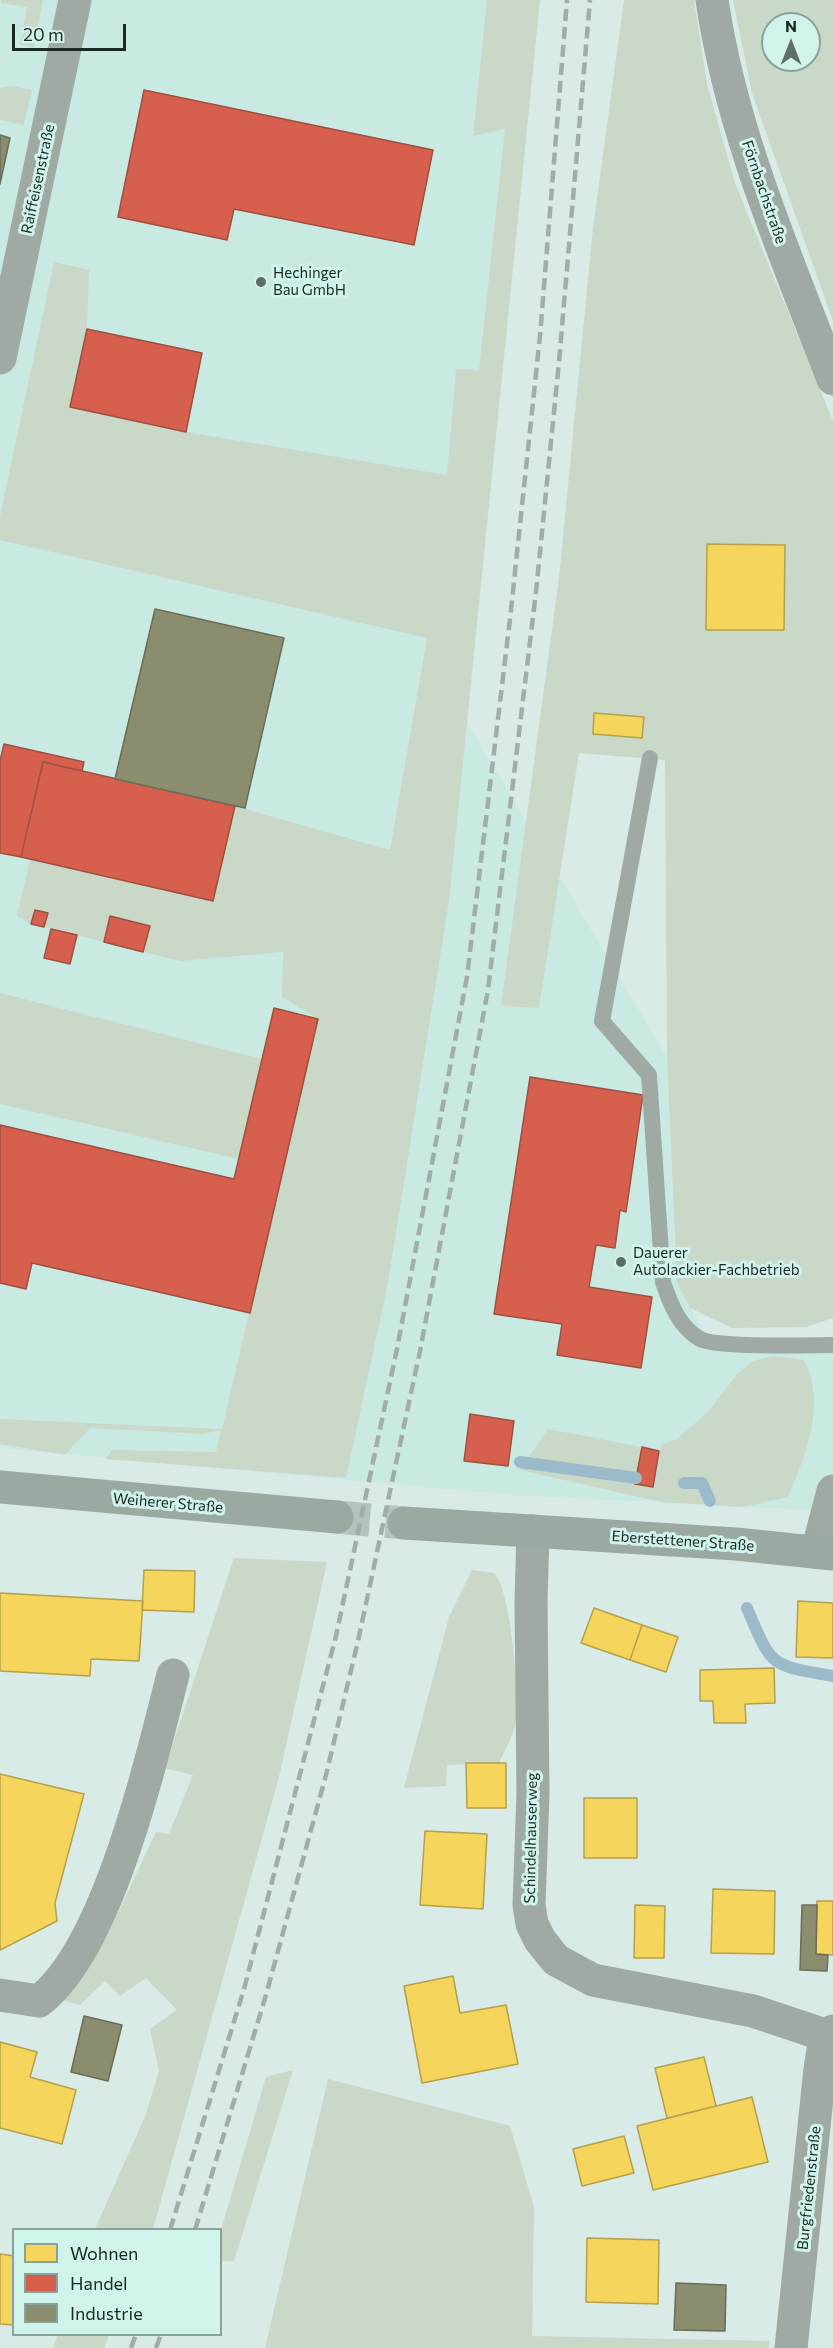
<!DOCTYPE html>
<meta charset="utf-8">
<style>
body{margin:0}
#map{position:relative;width:833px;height:2348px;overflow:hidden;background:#d8ebe7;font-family:Commissioner,sans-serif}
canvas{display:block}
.legend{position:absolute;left:12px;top:2228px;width:210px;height:108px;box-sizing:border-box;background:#d0f3eb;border:2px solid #88a29c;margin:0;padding:8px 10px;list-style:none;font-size:18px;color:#1b2926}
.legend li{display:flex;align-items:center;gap:12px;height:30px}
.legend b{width:30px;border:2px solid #88a29c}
.north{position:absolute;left:761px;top:12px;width:60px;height:60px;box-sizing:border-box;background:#d0f3eb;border:2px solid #88a29c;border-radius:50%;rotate:0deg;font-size:16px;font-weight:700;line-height:24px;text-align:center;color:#1b2926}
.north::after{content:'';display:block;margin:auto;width:21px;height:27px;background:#5d6d6a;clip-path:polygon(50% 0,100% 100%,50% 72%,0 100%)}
.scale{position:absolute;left:12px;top:24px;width:114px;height:27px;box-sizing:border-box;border:3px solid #1b2926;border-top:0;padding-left:8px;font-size:18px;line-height:21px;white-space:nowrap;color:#1b2926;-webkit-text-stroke:4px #d0f3eb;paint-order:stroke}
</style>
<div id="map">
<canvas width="833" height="2348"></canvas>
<ul class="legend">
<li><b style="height:16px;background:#f6d55c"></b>Wohnen</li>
<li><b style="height:16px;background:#d6604d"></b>Handel</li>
<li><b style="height:16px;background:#8c8c6e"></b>Industrie</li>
</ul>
<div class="north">N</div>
<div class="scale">20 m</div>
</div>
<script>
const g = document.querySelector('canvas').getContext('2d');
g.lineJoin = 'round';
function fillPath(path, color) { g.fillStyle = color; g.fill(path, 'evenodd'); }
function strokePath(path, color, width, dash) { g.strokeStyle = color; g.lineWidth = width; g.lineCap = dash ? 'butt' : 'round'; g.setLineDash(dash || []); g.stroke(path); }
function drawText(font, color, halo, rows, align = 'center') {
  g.font = font + ' Commissioner,sans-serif'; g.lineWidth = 6; g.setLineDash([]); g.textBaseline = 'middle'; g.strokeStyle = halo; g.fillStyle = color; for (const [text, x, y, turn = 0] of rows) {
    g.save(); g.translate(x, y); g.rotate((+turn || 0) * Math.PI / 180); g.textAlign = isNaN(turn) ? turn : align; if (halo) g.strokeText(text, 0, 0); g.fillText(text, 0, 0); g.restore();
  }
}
fillPath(new Path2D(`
 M0 0H540L467 722 667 1057 677 1283 709 1343 833 1345V1491L829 1511 512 1495 0 1448Z`), '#c9eae3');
fillPath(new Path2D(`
 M1 0H43L34 47 20 45 27 7 1 3Z
 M487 0H540L449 901 388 1283 346 1478 106 1459 112 1450 216 1452 221 1430 203 1434 90 1428 65 1455 0 1444V1419L222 1429 318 1019 282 997 283 952 181 961 143 952 149 925 111 916 104 942 44 927 47 913 35 910 31 924 17 916 30 860 213 901 235 806 390 850 427 638 0 540V516L54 262 89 270 87 329 71 407 186 432 447 475 456 369 479 370 505 129 473 136Z
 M624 0H694L707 84 735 183 833 421V1318L806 1327 732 1328 690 1308 677 1283 667 1057 665 760 579 753 539 1008 501 1006 559 578 593 228Z
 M733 0H833V321L752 93ZM773 24H809V60H773Z
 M12 86 32 90 24 125 0 120V88Z
 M0 993 262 1059 239 1159 0 1104Z
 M773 1356 804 1360C827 1404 806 1454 788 1497L743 1507 661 1502 520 1470 548 1429 642 1447 635 1484 652 1487 661 1445 677 1439 708 1412 738 1373 753 1361Z
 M234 1558 327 1562 279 1777 153 2229H95L146 2114 159 2071 150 2029 177 2010 146 1978 120 1996 105 1981 80 2005 59 1999 107 1936 156 1832 169 1834 193 1775 165 1768Z
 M472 1570 494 1573C511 1590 519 1693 516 1719 515 1733 505 1750 499 1763L447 1765 446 1786 404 1788 449 1617Z
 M293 2070 234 2261H221V2230L266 2077Z
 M328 2079 510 2126 534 2207 532 2336 770 2341 768 2348H265Z
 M58 2334H109V2335L104 2348H53Z`), '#cad8c8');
const homes = new Path2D(`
 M707 544 785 545 784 630H706Z
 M594 713 644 717 642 738 593 734Z
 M144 1570 195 1571 194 1612 142 1610Z
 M0 1593 143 1601 139 1661 91 1659 90 1676 0 1671Z
 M798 1601 833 1603V1658L796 1657Z
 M594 1608 642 1625 630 1660 581 1643Z
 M642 1625 678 1637 666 1672 630 1660Z
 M774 1668 775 1703 745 1704 746 1723H714L713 1701H700V1670Z
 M466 1763H506V1808H467Z
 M0 1774 84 1794 55 1903 57 1921 0 1950Z
 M584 1798H637V1858H584Z
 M425 1831 487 1834 483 1909 420 1905Z
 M713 1889 775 1891 774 1954 711 1953Z
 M817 1901H833V1955L816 1954Z
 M635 1905 665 1906 664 1958H634Z
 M453 1976 460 2013 506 2005 518 2064 422 2083 404 1986Z
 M0 2042 37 2052 30 2077 76 2090 62 2144 0 2128Z
 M704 2057 716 2106 667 2118 655 2068Z
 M752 2097 768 2162 653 2190 637 2126Z
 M624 2136 634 2173 582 2186 573 2149Z
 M587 2238 659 2240 658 2304 586 2302Z
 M0 2254 14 2256V2325L0 2324Z`);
fillPath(homes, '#f6d55c');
strokePath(homes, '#b4a14c', 1.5);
const shops = new Path2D(`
 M144 90 433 150 414 245 234 209 227 240 118 217Z
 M87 329 202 353 186 432 70 407Z
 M4 744 84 762 82 771 43 762 21 857 0 853V761Z
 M43 762 235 806 213 901 21 857Z
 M35 910 48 913 44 927 31 924Z
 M110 916 150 926 143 952 104 942Z
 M51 929 77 935 70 964 44 958Z
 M274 1008 318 1019 250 1313 32 1263 26 1289 0 1283V1125L234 1179Z
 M530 1077 643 1095 626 1212 620 1210 615 1248 596 1245 589 1287 652 1297 641 1368 557 1355 562 1324 494 1314Z
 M470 1414 514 1421 508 1466 464 1461Z
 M642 1447 659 1451 653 1487 635 1484Z`);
fillPath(shops, '#d6604d');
strokePath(shops, '#9e5041', 1.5);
const industry = new Path2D(`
 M0 135 10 138 0 184Z
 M155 609 284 638 245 808 115 779Z
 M802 1905H817L816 1954 828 1955 827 1971 800 1970Z
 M84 2016 122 2025 108 2081 71 2072Z
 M676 2283 726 2285 725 2331 674 2330Z`);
fillPath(industry, '#8c8c6e');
strokePath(industry, '#6a6e58', 1.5);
strokePath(new Path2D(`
 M520 1462 636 1478
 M684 1483H702L710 1501
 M747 1608C772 1667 769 1665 833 1676`), '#9bbbca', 12);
strokePath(new Path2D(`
 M337 1517 404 1523`), '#b2c4c0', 33, [33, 16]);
strokePath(new Path2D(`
 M650 758 602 1021 649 1075 663 1282C670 1303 679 1327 700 1339 717 1348 808 1345 833 1345`), '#9eaaa3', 16);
strokePath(new Path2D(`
 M0 358 75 0
 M533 1531 531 1602 533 1793 529 1905 532 1924 540 1940 556 1960 593 1980 753 2011 828 2036
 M0 1995 39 2001C109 1948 151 1759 173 1675
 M791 2348 820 2069 823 2050 833 2031`), '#9eaaa3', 33);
strokePath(new Path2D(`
 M712 0C731 131 786 256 833 379
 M817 1552 833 1491`), '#9eaaa3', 33);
strokePath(new Path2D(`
 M0 1487 337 1517
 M404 1523 736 1544 833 1554`), '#9aaaa1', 33);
strokePath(new Path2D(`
 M170 2230 244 1989 336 1636 397 1349 467 977 510 619 540 336 567 0
 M195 2230 266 1995 326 1775 358 1641 420 1351 488 990 536 592 559 362 590 0
 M131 2348 136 2334
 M156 2348 161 2334`), '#a1aea8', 4.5, [12, 6]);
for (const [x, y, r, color] of [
 [261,282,6,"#5d6d6a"],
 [621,1262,6,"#5d6d6a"]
]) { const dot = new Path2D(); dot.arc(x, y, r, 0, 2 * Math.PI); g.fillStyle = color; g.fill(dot); strokePath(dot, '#d0f3eb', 2); }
drawText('15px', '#1b2926', '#d0f3eb', [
 ["Raiffeisenstraße",38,179,-78],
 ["Förnbachstraße",764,192,71],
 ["Weiherer Straße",168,1503,5],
 ["Eberstettener Straße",683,1541,4],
 ["Schindelhauserweg",531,1838,-89],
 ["Burgfriedenstraße",809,2188,-84]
]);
drawText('15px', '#1b2926', '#d0f3eb', [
 ["Hechinger",273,273],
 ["Bau GmbH",273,290],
 ["Dauerer",633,1253],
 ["Autolackier-Fachbetrieb",633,1270]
], 'left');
</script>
